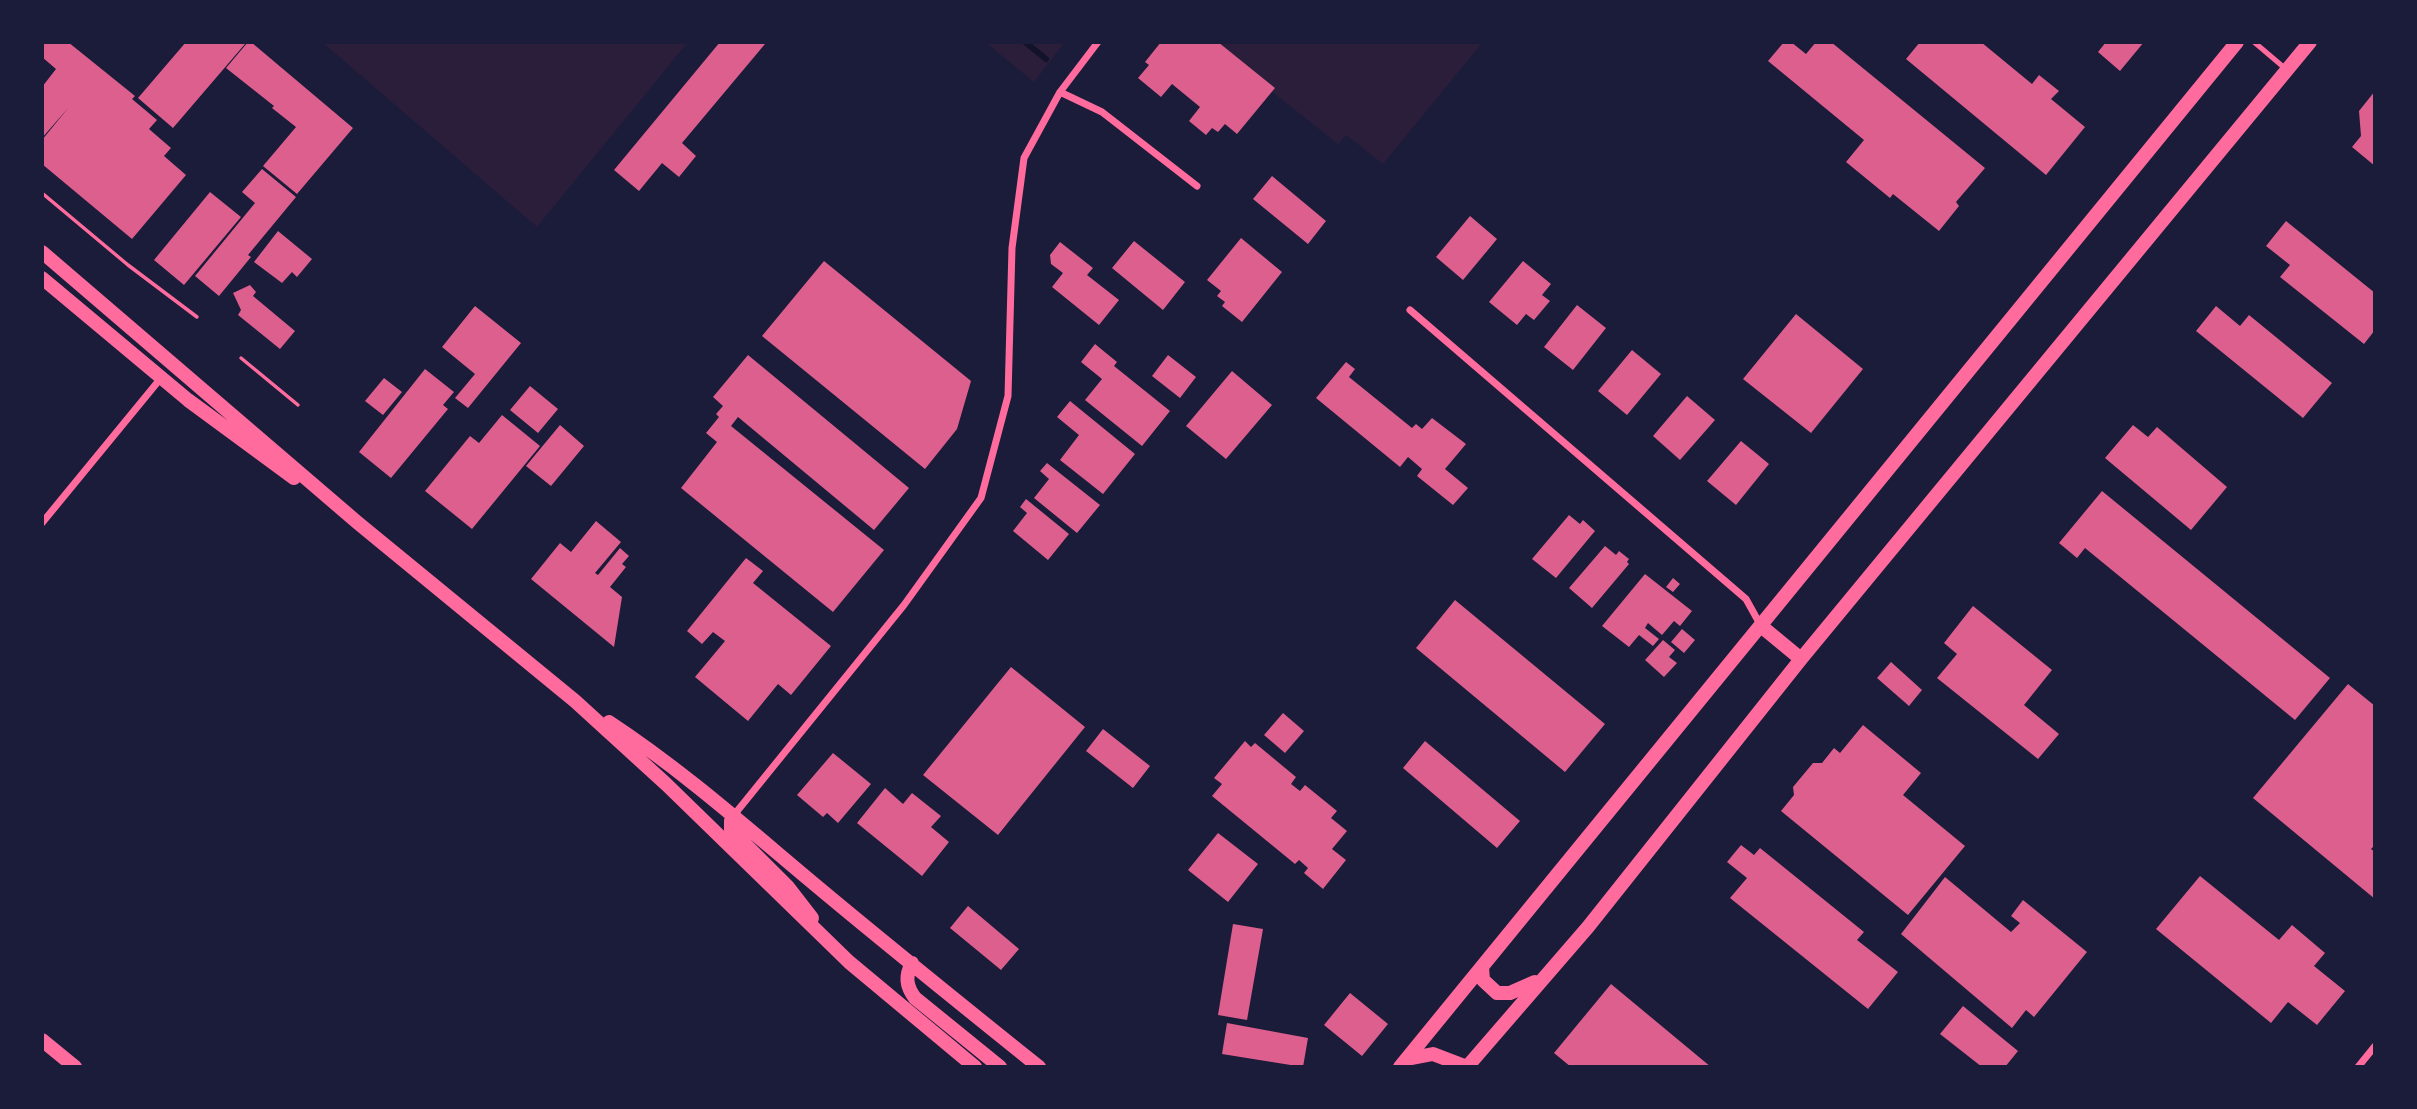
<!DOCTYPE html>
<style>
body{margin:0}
#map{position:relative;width:2417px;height:1109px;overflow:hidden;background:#1b1b3a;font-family:"Public Sans",sans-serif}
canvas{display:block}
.frame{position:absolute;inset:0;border:44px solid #1b1b3a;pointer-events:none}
</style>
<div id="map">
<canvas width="2417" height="1109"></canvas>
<div class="frame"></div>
</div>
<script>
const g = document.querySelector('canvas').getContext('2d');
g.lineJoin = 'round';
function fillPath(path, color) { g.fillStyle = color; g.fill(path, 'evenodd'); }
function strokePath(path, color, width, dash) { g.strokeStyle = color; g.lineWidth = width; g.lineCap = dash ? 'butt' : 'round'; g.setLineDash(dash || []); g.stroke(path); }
fillPath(new Path2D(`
 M322 42H688L537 227Z
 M985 42H1065L1034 82Z
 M1209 42H1483L1383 164 1346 135 1338 144Z`), '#2a1e3b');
strokePath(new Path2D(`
 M1025 42 1046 59`), '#12122b', 6);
fillPath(new Path2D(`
 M46 42H68L135 96 132 99 157 120 149 129 171 148 164 156 186 175 132 239 42 164V140L69 107 42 138V87L56 69 42 57V47Z
 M186 42 245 44 173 128 138 98Z
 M248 42H251L353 128 297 194 263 166 296 127 272 108 274 106 226 68Z
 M720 42H762L765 44 682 143 696 156 679 177 662 163 639 191 614 170Z
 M1161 42H1218L1275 88 1237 134 1225 124 1218 132 1212 128 1206 135 1189 121 1200 107 1172 84 1161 97 1138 78 1149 65 1145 62Z
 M1784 42H1791L1806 54 1816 42H1831L1985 168 1956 202 1959 206 1939 231 1893 194 1890 198 1846 162 1864 140 1768 61Z
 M1920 42H1981L2032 84 2039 75 2059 91 2051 99 2085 127 2046 175 1906 59Z
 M2106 42H2144L2120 71 2098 52Z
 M2375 91V166L2352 147 2361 136 2359 111Z
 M262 169 296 197 248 255 251 257 219 296 195 276 255 203 242 192Z
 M1272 176 1326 221 1308 244 1253 199Z
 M210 192 241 217 184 285 154 260Z
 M1470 216 1497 239 1463 280 1436 257Z
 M2286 221 2375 293V330L2364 344 2280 277 2290 265 2266 246Z
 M278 231 312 259 297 277 292 272 282 283 254 262Z
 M1241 238 1282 272 1242 322 1222 306 1225 302 1217 296 1221 291 1207 280Z
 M1134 241 1185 282 1163 310 1112 268Z
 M1060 242 1093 268 1087 275 1119 300 1099 325 1052 287 1063 273 1051 264 1050 255Z
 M824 261 971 381 957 429 925 469 762 336Z
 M1523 261 1551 284 1542 295 1550 301 1534 320 1526 314 1517 325 1489 302Z
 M250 285 256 292 253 296 295 331 280 349 238 315 241 310 233 293Z
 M1577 305 1606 328 1573 370 1544 347Z
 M475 306 521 343 468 408 455 398 475 374 442 347Z
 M2216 306 2240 326 2249 315 2332 383 2303 418 2196 331Z
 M1796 314 1863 369 1811 433 1743 379Z
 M1095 344 1117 362 1114 366 1170 411 1142 446 1085 400 1102 379 1081 362Z
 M1632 350 1661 374 1627 415 1598 391Z
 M748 355 909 488 874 530 738 417 731 426 884 550 833 612 681 488 717 442 706 433 719 417 716 414 723 406 713 397Z
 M1168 355 1196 377 1180 398 1152 376Z
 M1346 362 1355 369 1349 377 1412 428 1416 424 1422 429 1432 418 1466 444 1445 469 1468 488 1453 505 1417 476 1422 469 1408 457 1400 467 1316 398Z
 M425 369 454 392 443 405 448 409 391 478 359 452Z
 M1232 371 1272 405 1226 459 1186 426Z
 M384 378 402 392 383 415 365 401Z
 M530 386 558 409 538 433 510 410Z
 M1687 396 1715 420 1680 460 1653 436Z
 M1070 401 1135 454 1103 494 1060 460 1079 435 1057 417Z
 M502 415 540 446 472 529 425 491 470 436 479 443Z
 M560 425 584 446 551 486 526 466Z
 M2133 425 2148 437 2157 427 2227 487 2191 530 2105 458Z
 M1741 441 1769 464 1736 505 1707 481Z
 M1047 463 1100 505 1077 533 1034 498 1049 479 1040 471Z
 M2102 491 2330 678 2295 720 2085 548 2077 558 2059 543Z
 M1026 499 1069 534 1048 560 1013 531 1027 513 1020 507Z
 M1569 515 1580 524 1583 520 1595 531 1556 578 1532 559Z
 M596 521 621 542 595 573 598 575 620 548 629 556 622 564 626 567 610 587 622 597 614 647 531 579 560 543 571 552Z
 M1605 546 1616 555 1619 551 1629 559 1627 562 1629 564 1592 608 1569 588Z
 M746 558 763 571 753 583 831 646 791 695 778 684 748 721 695 677 725 641 713 632 702 644 687 631Z
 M1645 574 1692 611 1680 626 1674 621 1662 635 1648 623 1645 628 1659 639 1653 646 1639 635 1629 647 1602 626Z
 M1673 578 1680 584 1673 592 1666 587Z
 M1455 600 1605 724 1565 772 1416 648Z
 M1973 606 2052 670 2024 705 2059 734 2038 759 1937 678 1957 654 1944 643Z
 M1682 629 1695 640 1684 653 1671 642Z
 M1663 640 1675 650 1669 657 1677 663 1664 677 1645 660Z
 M1891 662 1922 690 1909 706 1877 678Z
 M1011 667 1085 727 998 835 923 775Z
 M2348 684 2375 706V845L2371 849 2375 852V899L2253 798Z
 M1283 713 1304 731 1285 753 1264 735Z
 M1863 725 1921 773 1903 795 1965 846 1908 915 1781 811 1794 795 1793 787 1813 763H1822L1834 748 1840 753Z
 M1103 729 1150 766 1133 788 1086 751Z
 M1245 741 1251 747 1255 743 1296 777 1291 784 1300 791 1305 785 1337 811 1331 818 1347 831 1332 849 1346 860 1323 889 1304 873 1308 868 1299 860 1295 864 1212 796 1222 784 1214 778Z
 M1425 741 1520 821 1497 848 1403 768Z
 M833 753 871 784 838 823 827 813 823 817 797 795Z
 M885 788 903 804 912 793 941 816 931 827 949 842 922 876 857 823Z
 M1218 833 1258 864 1228 902 1188 870Z
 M1741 845 1754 855 1760 848 1864 932 1857 940 1898 972 1868 1009 1730 898 1747 878 1727 862Z
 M2200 876 2279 940 2292 925 2325 953 2314 966 2345 991 2317 1025 2288 1002 2271 1023 2156 929Z
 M1945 877 2011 932 2020 923 2011 916 2023 900 2087 952 2034 1017 2026 1010 2012 1028 1901 934Z
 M968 906 1019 949 1001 970 950 928Z
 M1233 924 1263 929 1247 1020 1218 1015Z
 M1611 984 1711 1067H1571L1554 1053Z
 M1350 993 1388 1024 1362 1056 1324 1025Z
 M1963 1006 2018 1051 2005 1067H1982L1940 1034Z
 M1227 1023 1308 1038 1303 1067 1222 1054Z`), '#dd5f8e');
strokePath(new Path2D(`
 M42 193 128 265 197 317
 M241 358 298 405`), '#ff6b9d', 3.5);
strokePath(new Path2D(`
 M2254 42 2287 70`), '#ff6b9d', 5);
strokePath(new Path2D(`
 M1060 92 1102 112 1197 186
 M1410 310 1746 599 1761 626
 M42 523 161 378
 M734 815 904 605 981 498 1008 396 1012 248 1024 158 1060 92 1098 42
 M2358 1067 2375 1046`), '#ff6b9d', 7);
strokePath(new Path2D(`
 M42 252 358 523 575 701 666 784 849 962 975 1067
 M42 278 188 400 294 478
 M1761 626 1801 659
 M609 722C682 770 746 827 813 883 887 945 963 1006 1039 1067
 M734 815 731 821V830L788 887 812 918
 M912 963C905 976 906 986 915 998L1000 1067
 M1482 967 1483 980 1497 993H1510L1535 982
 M42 1040 75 1067
 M1407 1059 1433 1054 1467 1067
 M1400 1067 2237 42
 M1467 1067 1588 927 1801 659 2310 42`), '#ff6b9d', 14);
</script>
